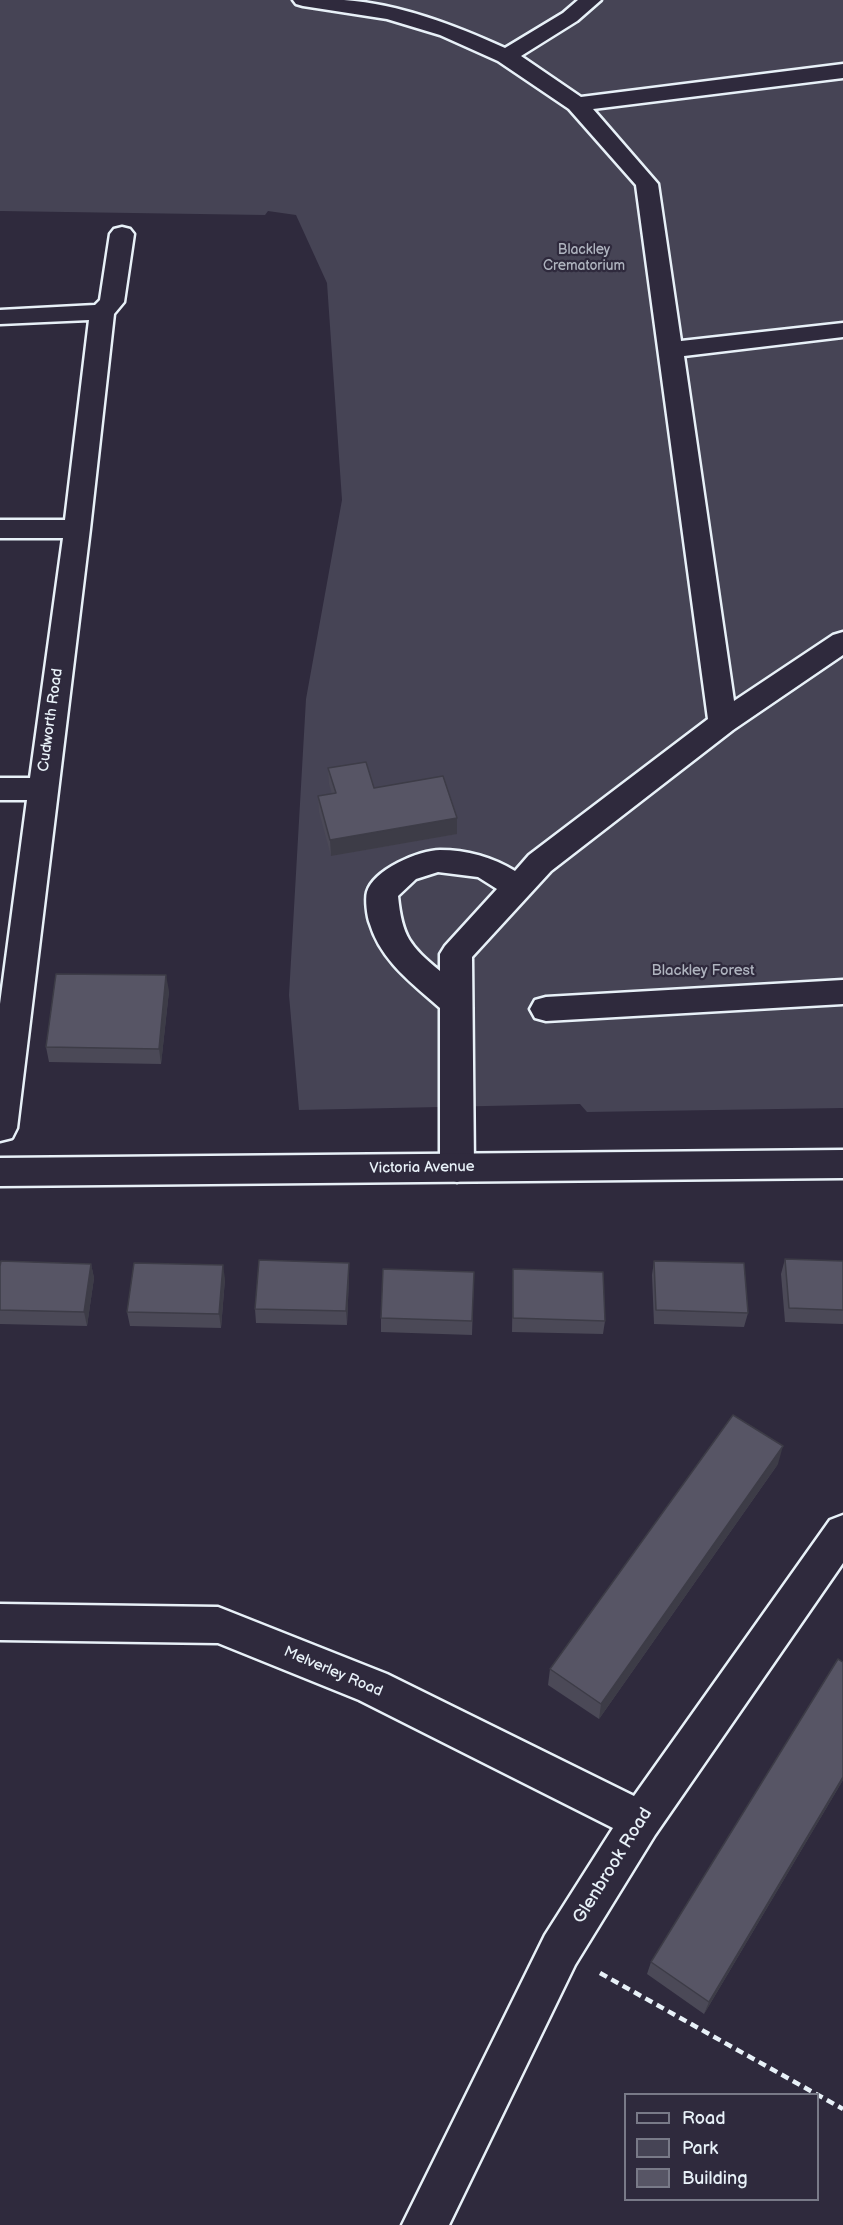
<!DOCTYPE html>
<style>
body{margin:0}
#map{position:relative;width:843px;height:2225px;overflow:hidden;background:#2f2a3d;font-family:"Balsamiq Sans",sans-serif}
canvas{display:block}
.legend{position:absolute;left:624px;top:2093px;width:195px;height:108px;box-sizing:border-box;background:#2f2a3d;border:2px solid #797a88;margin:0;padding:8px 10px;list-style:none;font-size:18px;color:#e8f1f8}
.legend li{display:flex;align-items:center;gap:12px;height:30px}
.legend b{width:30px;border:2px solid #797a88}
</style>
<div id="map">
<canvas width="843" height="2225"></canvas>
<ul class="legend">
<li><b style="height:8px;background:#2f2a3d"></b>Road</li>
<li><b style="height:16px;background:#464455"></b>Park</li>
<li><b style="height:16px;background:#575565"></b>Building</li>
</ul>
</div>
<script>
const g = document.querySelector('canvas').getContext('2d');
g.lineJoin = 'round';
function fillPath(path, color) { g.fillStyle = color; g.fill(path, 'evenodd'); }
function strokePath(path, color, width, dash) { g.strokeStyle = color; g.lineWidth = width; g.lineCap = dash ? 'butt' : 'round'; g.setLineDash(dash || []); g.stroke(path); }
function drawText(font, color, halo, rows, align = 'center') {
  g.font = font + ' "Balsamiq Sans",sans-serif'; g.lineWidth = 4.5; g.setLineDash([]); g.textBaseline = 'middle'; g.strokeStyle = halo; g.fillStyle = color; for (const [text, x, y, turn = 0] of rows) {
    g.save(); g.translate(x, y); g.rotate((+turn || 0) * Math.PI / 180); g.textAlign = isNaN(turn) ? turn : align; if (halo) g.strokeText(text, 0, 0); g.fillText(text, 0, 0); g.restore();
  }
}
fillPath(new Path2D(`
 M0 0H843V1108L587 1112 580 1104 299 1110 289 995 306 699 342 500 327 283 296 215 268 211 265 215 0 211Z`), '#464455');
const minor = new Path2D(`
 M293 0C310 0 327 0 344 0 400 4 454 25 505 48L563 13 578 0H601L577 21 521 56 581 97 843 64V78L593 109 658 184 681 341 843 323V337L684 356 734 701 833 635 843 632V655L733 730 551 871 472 957 474 1168 469 1178 457 1182 445 1178 440 1168V1008C413 984 381 961 370 924 367 917 365 899 367 892 373 870 419 850 440 850 467 850 492 857 515 871L529 855 708 719 636 185 569 109 498 61 440 35 387 19 303 6 296 4ZM438 872 478 877 497 889 445 946 440 954V971C410 946 402 937 398 896L416 879Z
 M122 227 130 229 134 234 124 302 114 314 90 529 17 1128 12 1138 0 1141V1004L27 800H0V778H30L63 538H0V520H65L89 320 0 324V310L95 305 100 300 110 234 114 229Z
 M843 980V1004L546 1021 535 1018 530 1009 535 1000 546 997Z
 M843 1515V1563L655 1835 575 1965 449 2225H402L545 1935 613 1828 359 1700 218 1643 0 1640V1604L218 1607 387 1674 634 1796 830 1520Z`);
const major = new Path2D(`
 M843 1150V1178L0 1186V1158Z`);
strokePath(minor, '#e8f1f8', 5);
strokePath(major, '#e8f1f8', 5);
strokePath(new Path2D(`
 M600 1973 843 2109`), '#e8f1f8', 4.5, [8, 5]);
fillPath(minor, '#2f2a3d');
fillPath(major, '#2f2a3d');
fillPath(new Path2D(`
 M328 768 374 788 457 818V834L331 856 319 812 318 796 332 794 329 784Z
 M169 991 161 1064 49 1062 46 1047Z
 M785 1259 843 1261V1324L785 1322 781 1274Z
 M654 1261 748 1313 744 1327 654 1324 652 1275Z
 M91 1264 94 1278 87 1326 0 1324V1266Z
 M513 1269 605 1321 603 1334 512 1332Z
 M474 1272 472 1335 381 1332V1318Z
 M349 1277 347 1325 256 1323 255 1309Z
 M225 1279 221 1328 130 1326 127 1312Z
 M778 1464 599 1719 548 1685 550 1669Z
 M843 1662V1780L704 2014 647 1974 651 1962Z`), '#4b4957');
fillPath(new Path2D(`
 M457 818V834L331 856 330 840Z
 M166 975 169 991 161 1064 159 1049Z
 M349 1263V1277L347 1325 346 1311Z
 M91 1264 94 1278 87 1326 84 1312Z
 M223 1265 225 1279 221 1328 219 1314Z
 M783 1446 778 1464 599 1719 601 1704Z
 M843 1777V1780L704 2014 709 2002Z`), '#3d3c47');
const building = new Path2D(`
 M366 762 374 788 443 776 457 818 330 840 318 796 336 793 328 768Z
 M56 974 166 975 159 1049 46 1047Z
 M785 1259 843 1261V1310L789 1308Z
 M259 1260 349 1263 346 1311 255 1309Z
 M1 1261 91 1264 84 1312 0 1310V1266Z
 M654 1261 744 1263 748 1313 656 1310Z
 M134 1263 223 1265 219 1314 127 1312Z
 M383 1269 474 1272 472 1321 381 1318Z
 M513 1269 603 1272 605 1321 513 1318Z
 M733 1415 783 1446 601 1704 550 1669Z
 M838 1659 843 1662V1777L709 2002 651 1962Z`);
fillPath(building, '#575565');
strokePath(building, '#3d3c47', 1.5);
drawText('14px', '#afb4bf', '#2f2a3d', [
 ["Blackley",584,250],
 ["Crematorium",584,266]
]);
drawText('15px', '#e8f1f8', '#2f2a3d', [
 ["Cudworth Road",51,720,-82],
 ["Victoria Avenue",422,1168,-1],
 ["Melverley Road",333,1672,23]
]);
drawText('15px', '#afb4bf', '#2f2a3d', [
 ["Blackley Forest",703,971]
]);
drawText('18px', '#e8f1f8', '#2f2a3d', [
 ["Glenbrook Road",613,1866,-58]
]);
</script>
